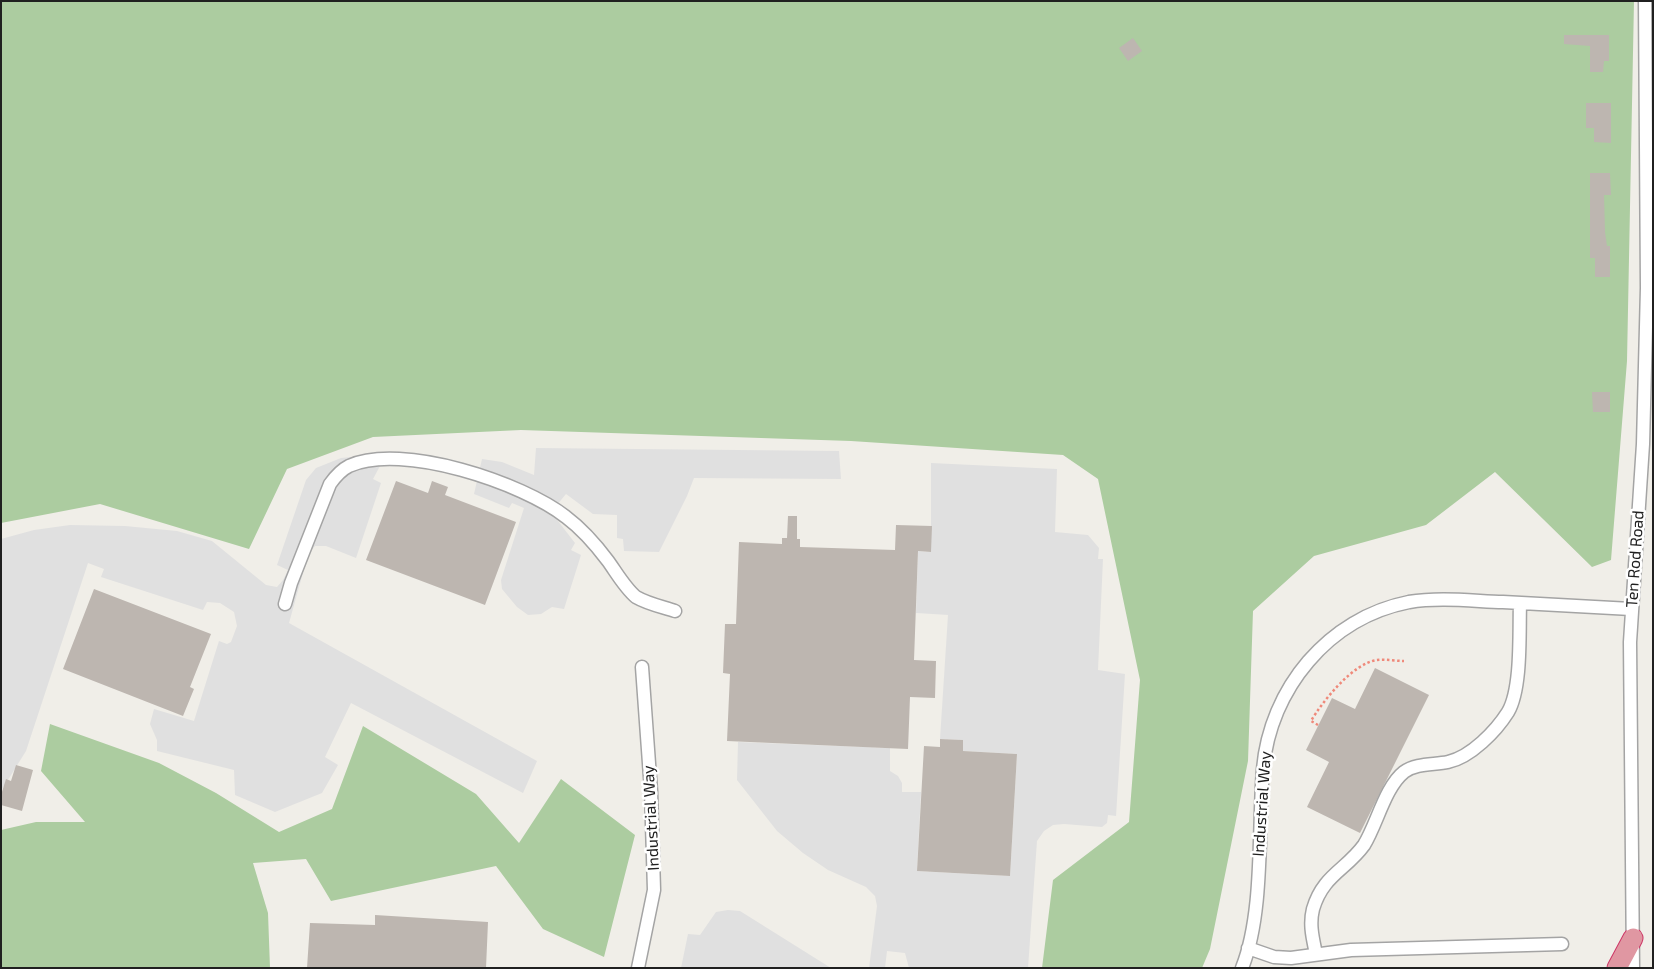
<!DOCTYPE html>
<style>
body{margin:0}
#map{position:relative;width:1654px;height:969px;overflow:hidden;background:#f0eee8;font-family:"Exo 2",sans-serif}
canvas{display:block}
.frame{position:absolute;inset:0;border:2px solid #202020;pointer-events:none}
</style>
<div id="map">
<canvas width="1654" height="969"></canvas>
<div class="frame"></div>
</div>
<script>
const g = document.querySelector('canvas').getContext('2d');
g.lineJoin = 'round';
function fillPath(path, color) { g.fillStyle = color; g.fill(path, 'evenodd'); }
function strokePath(path, color, width, dash) { g.strokeStyle = color; g.lineWidth = width; g.lineCap = dash ? 'butt' : 'round'; g.setLineDash(dash || []); g.stroke(path); }
function drawText(font, color, halo, rows, align = 'center') {
  g.font = font + ' "Exo 2",sans-serif'; g.lineWidth = 5; g.setLineDash([]); g.textBaseline = 'middle'; g.strokeStyle = halo; g.fillStyle = color; for (const [text, x, y, turn = 0] of rows) {
    g.save(); g.translate(x, y); g.rotate((+turn || 0) * Math.PI / 180); g.textAlign = isNaN(turn) ? turn : align; if (halo) g.strokeText(text, 0, 0); g.fillText(text, 0, 0); g.restore();
  }
}
fillPath(new Path2D(`
 M1 1H1634L1627 361 1611 560 1592 567 1495 472 1426 525 1314 556 1253 611 1248 761 1210 949 1202 968H1042L1053 880 1129 822 1140 680 1098 479 1063 455 851 441 521 430 373 437 287 469 249 549 100 504 1 523Z
 M50 724 159 763 216 793 279 832 332 809 363 726 476 794 519 843 561 779 635 835 604 957 543 929 496 866 331 901 306 859 253 863 268 913 270 968H1V830L36 822H85L41 771Z`), '#accca0');
fillPath(new Path2D(`
 M536 448 839 451 841 479 694 478 687 496 659 552 624 551 623 539 617 538V515L593 514 566 494 551 512 575 543 571 550 581 555 564 609 552 607 541 614 528 615 517 607 502 589 501 580 524 508 512 503 509 508 474 494 482 459 502 462 534 475Z
 M361 456 380 466 373 479 381 483 356 558 326 546H315L308 555 289 623 537 761 523 793 351 703 325 757 338 765 322 793 275 812 235 795 234 770 157 751V740L150 724 154 709 194 721 219 641 227 644 231 642 237 626 234 612 220 603 207 602 203 610 101 577 104 569 88 563 26 751 1 791V539L34 530 70 525 125 526 177 531 212 541 266 585 277 587 283 580 288 570 277 565 306 480 316 468 341 458Z
 M931 463 1057 469 1055 532 1088 535 1099 548 1098 559H1103L1098 670 1125 674 1116 816 1108 815 1107 823 1102 827 1064 824 1053 825 1044 831 1037 841 1028 968H909L905 953 887 951 885 968H869L877 906 875 896 866 887 828 870 803 853 777 831 737 780 738 742 890 748V771L898 776 902 783V792H921L917 871 1010 876 1017 754 963 751V740L940 739 948 615 916 613 918 551 931 552Z
 M728 910 740 911 831 968H681L688 934 700 935 716 912Z`), '#e0e0e0');
fillPath(new Path2D(`
 M1564 35H1609V61H1604L1603 72H1590V46L1564 44Z
 M1133 38 1142 51 1128 61 1119 48Z
 M1586 103H1611V143L1594 142V128H1586Z
 M1590 173H1610L1611 195H1604L1605 232 1607 246H1610V277H1595V258H1590Z
 M1592 392H1610V412H1593Z
 M396 481 428 493 432 481 448 487 445 495 516 522 485 605 366 560Z
 M788 516H797V539H800V547L895 550 896 525 932 526 931 552 918 551 914 660 936 661 935 698 910 697 908 749 727 741 730 674 723 673 725 624H736L739 542 782 544V538H787Z
 M94 589 211 634 190 687 194 689 183 716 63 669Z
 M1375 668 1429 695 1360 833 1307 807 1329 762 1306 750 1332 698 1355 709Z
 M940 739 963 740V751L1017 754 1010 876 917 871 924 746 940 747Z
 M16 765 33 770 22 811 1 805V795L6 779 11 781Z
 M375 915 488 922 486 968H307L310 923 375 925Z`), '#bdb6b0');
const minor = new Path2D(`
 M285 604 291 583 330 484C335 477 341 470 349 466 402 442 523 483 566 517 582 529 596 545 608 561 616 572 625 588 636 597 648 604 663 607 675 611
 M1248 948 1274 957 1291 958 1351 950 1562 944
 M1316 954C1313 939 1309 925 1313 909 1323 875 1346 870 1364 845 1377 824 1385 787 1404 772 1416 763 1434 765 1448 762 1471 757 1496 731 1508 712 1522 688 1519 632 1520 603
 M638 968 654 890 651 791 642 667
 M1242 968C1264 913 1258 830 1263 769 1270 689 1328 618 1409 602 1439 597 1472 601 1503 602 1546 604 1588 607 1631 609
 M1633 968 1630 642 1643 444 1647 288 1645 1`);
const highway = new Path2D(`
 M1617 968 1633 938`);
strokePath(minor, '#a4a4a4', 15);
strokePath(highway, '#cd3666', 21);
strokePath(new Path2D(`
 M1318 725 1311 721C1322 702 1353 663 1377 660 1386 659 1396 661 1404 661`), '#ef897a', 2.5, [2.5, 2.5]);
strokePath(minor, '#fff', 12);
strokePath(highway, '#e097a2', 19);
drawText('16px', '#202020', '#fff', [
 ["Ten Rod Road",1635,559,-86],
 ["Industrial Way",1262,804,-86],
 ["Industrial Way",651,818,-93]
]);
</script>
